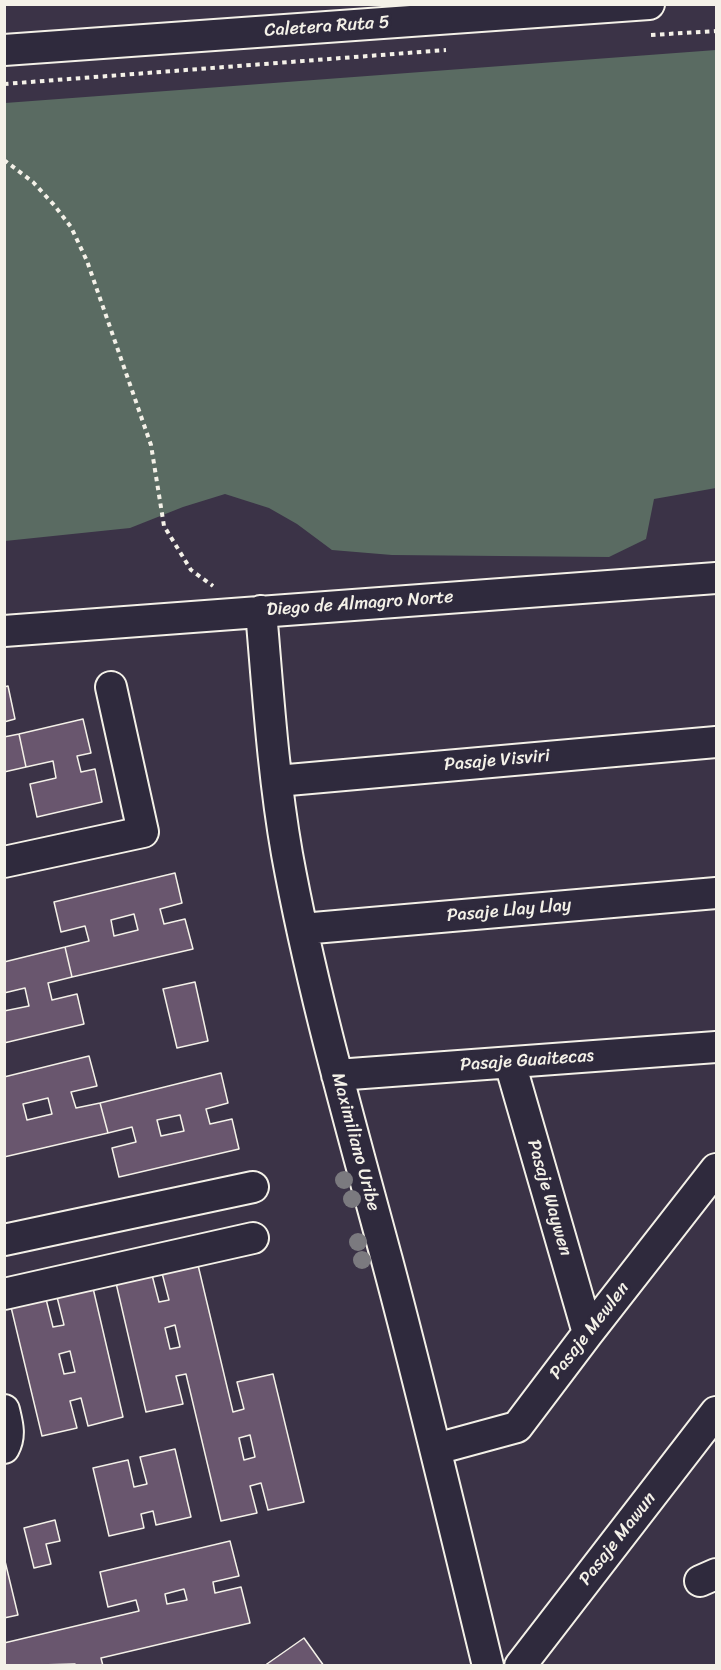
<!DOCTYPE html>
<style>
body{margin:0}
#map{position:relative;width:721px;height:1670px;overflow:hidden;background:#3b3347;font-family:Sriracha,sans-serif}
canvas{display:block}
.frame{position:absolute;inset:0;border:6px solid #f4f1e8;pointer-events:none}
</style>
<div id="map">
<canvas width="721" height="1670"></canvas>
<div class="frame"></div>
</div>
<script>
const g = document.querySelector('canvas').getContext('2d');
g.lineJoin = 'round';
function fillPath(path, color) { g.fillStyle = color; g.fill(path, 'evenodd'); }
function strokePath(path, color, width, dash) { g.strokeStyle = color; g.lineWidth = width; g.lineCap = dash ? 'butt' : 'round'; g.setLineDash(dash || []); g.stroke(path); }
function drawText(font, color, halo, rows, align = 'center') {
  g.font = font + ' Sriracha,sans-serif'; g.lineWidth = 6; g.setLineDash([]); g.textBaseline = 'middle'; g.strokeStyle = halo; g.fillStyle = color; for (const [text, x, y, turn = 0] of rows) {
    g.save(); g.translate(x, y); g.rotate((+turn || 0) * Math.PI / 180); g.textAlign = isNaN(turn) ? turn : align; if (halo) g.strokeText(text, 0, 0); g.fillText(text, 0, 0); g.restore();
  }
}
fillPath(new Path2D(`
 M716 50V488L654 499 646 539 609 557 392 555 332 550 297 524 269 508 225 494 183 507 130 528 5 541V103Z`), '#5a6b62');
const building = new Path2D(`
 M8 686 15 719 4 722V687Z
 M83 719 91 753 77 756 81 772 95 769 102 802 37 817 30 784 56 778 53 761 26 767 19 734Z
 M19 734 26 767 4 772V737Z
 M175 873 182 903 160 909 164 924 185 919 193 949 72 977 65 947 89 941 85 926 61 932 54 902ZM134 914 138 930 114 936 111 920Z
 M65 947 72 977 48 983 52 1000 77 994 84 1024 4 1043V1011L29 1006 25 988 4 993V962Z
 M195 982 208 1041 177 1048 163 989Z
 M89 1056 97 1086 71 1092 76 1108 100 1103 108 1133 4 1157V1077ZM48 1098 52 1114 27 1120 23 1104Z
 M221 1073 228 1103 206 1109 210 1124 232 1119 239 1149 119 1177 112 1148 136 1142 132 1127 108 1133 100 1103ZM180 1115 184 1131 161 1136 157 1120Z
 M198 1265 233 1412 244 1409 237 1382 273 1374 304 1502 268 1510 261 1483 250 1486 257 1513 221 1521 186 1374 176 1376 183 1404 146 1412 116 1283 152 1275 159 1302 169 1300 162 1273ZM175 1325 180 1347 170 1349 165 1328ZM250 1435 255 1457 244 1460 239 1438Z
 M93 1288 123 1417 88 1426 81 1398 70 1401 77 1428 42 1436 11 1307 46 1299 53 1327 64 1325 57 1297ZM70 1351 75 1372 64 1374 59 1354Z
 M175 1449 191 1517 156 1525 153 1511 141 1514 144 1528 109 1536 93 1468 128 1460 134 1487 147 1484 140 1457Z
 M55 1520 60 1541 46 1544 51 1564 34 1568 24 1528Z
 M230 1541 239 1576 213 1582 215 1593 241 1587 250 1623 101 1658 103 1666H75V1664L4 1666V1643L139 1611 136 1600 108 1607 100 1572ZM184 1589 187 1600 167 1604 165 1594Z
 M4 1557 18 1615 4 1618Z
 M304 1638 324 1666H264Z`);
fillPath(building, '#69566e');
strokePath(building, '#f4f1e8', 1.5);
const minor = new Path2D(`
 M4 50 649 4
 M261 611C268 692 273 774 287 854 312 991 351 1126 387 1260 423 1395 455 1530 488 1666
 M4 631 716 578
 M277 781 716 742
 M4 862 143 832 111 687
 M302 929 716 893
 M510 1063 588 1333
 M337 1075 716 1047
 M4 1240 253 1187
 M4 1294 253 1238
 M4 1410C7 1423 11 1435 4 1448
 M436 1449 517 1427 588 1333 716 1169
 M700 1581 716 1574
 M520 1666 716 1412`);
strokePath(minor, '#f4f1e8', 34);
strokePath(new Path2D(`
 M651 35 716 31
 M4 84 446 50
 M4 160 33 182 54 205 71 227 87 261 151 445 164 526 191 570 213 586`), '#f4f1e8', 4, [4.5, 4.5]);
strokePath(minor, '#2f2a3d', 30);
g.fillStyle = '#7b7a7f';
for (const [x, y] of [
 [344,1180],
 [352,1199],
 [358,1242],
 [362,1260]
]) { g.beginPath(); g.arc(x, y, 9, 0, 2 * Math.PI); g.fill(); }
drawText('18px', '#f4f1e8', '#2f2a3d', [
 ["Caletera Ruta 5",327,27,-4],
 ["Diego de Almagro Norte",360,604,-4],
 ["Pasaje Visviri",497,761,-5],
 ["Pasaje Llay Llay",509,911,-5],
 ["Pasaje Guaitecas",527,1061,-4],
 ["Maximiliano Uribe",355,1142,75],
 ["Pasaje Waywen",549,1198,74],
 ["Pasaje Mewlen",590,1331,-52],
 ["Pasaje Mawun",618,1539,-52]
]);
</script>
